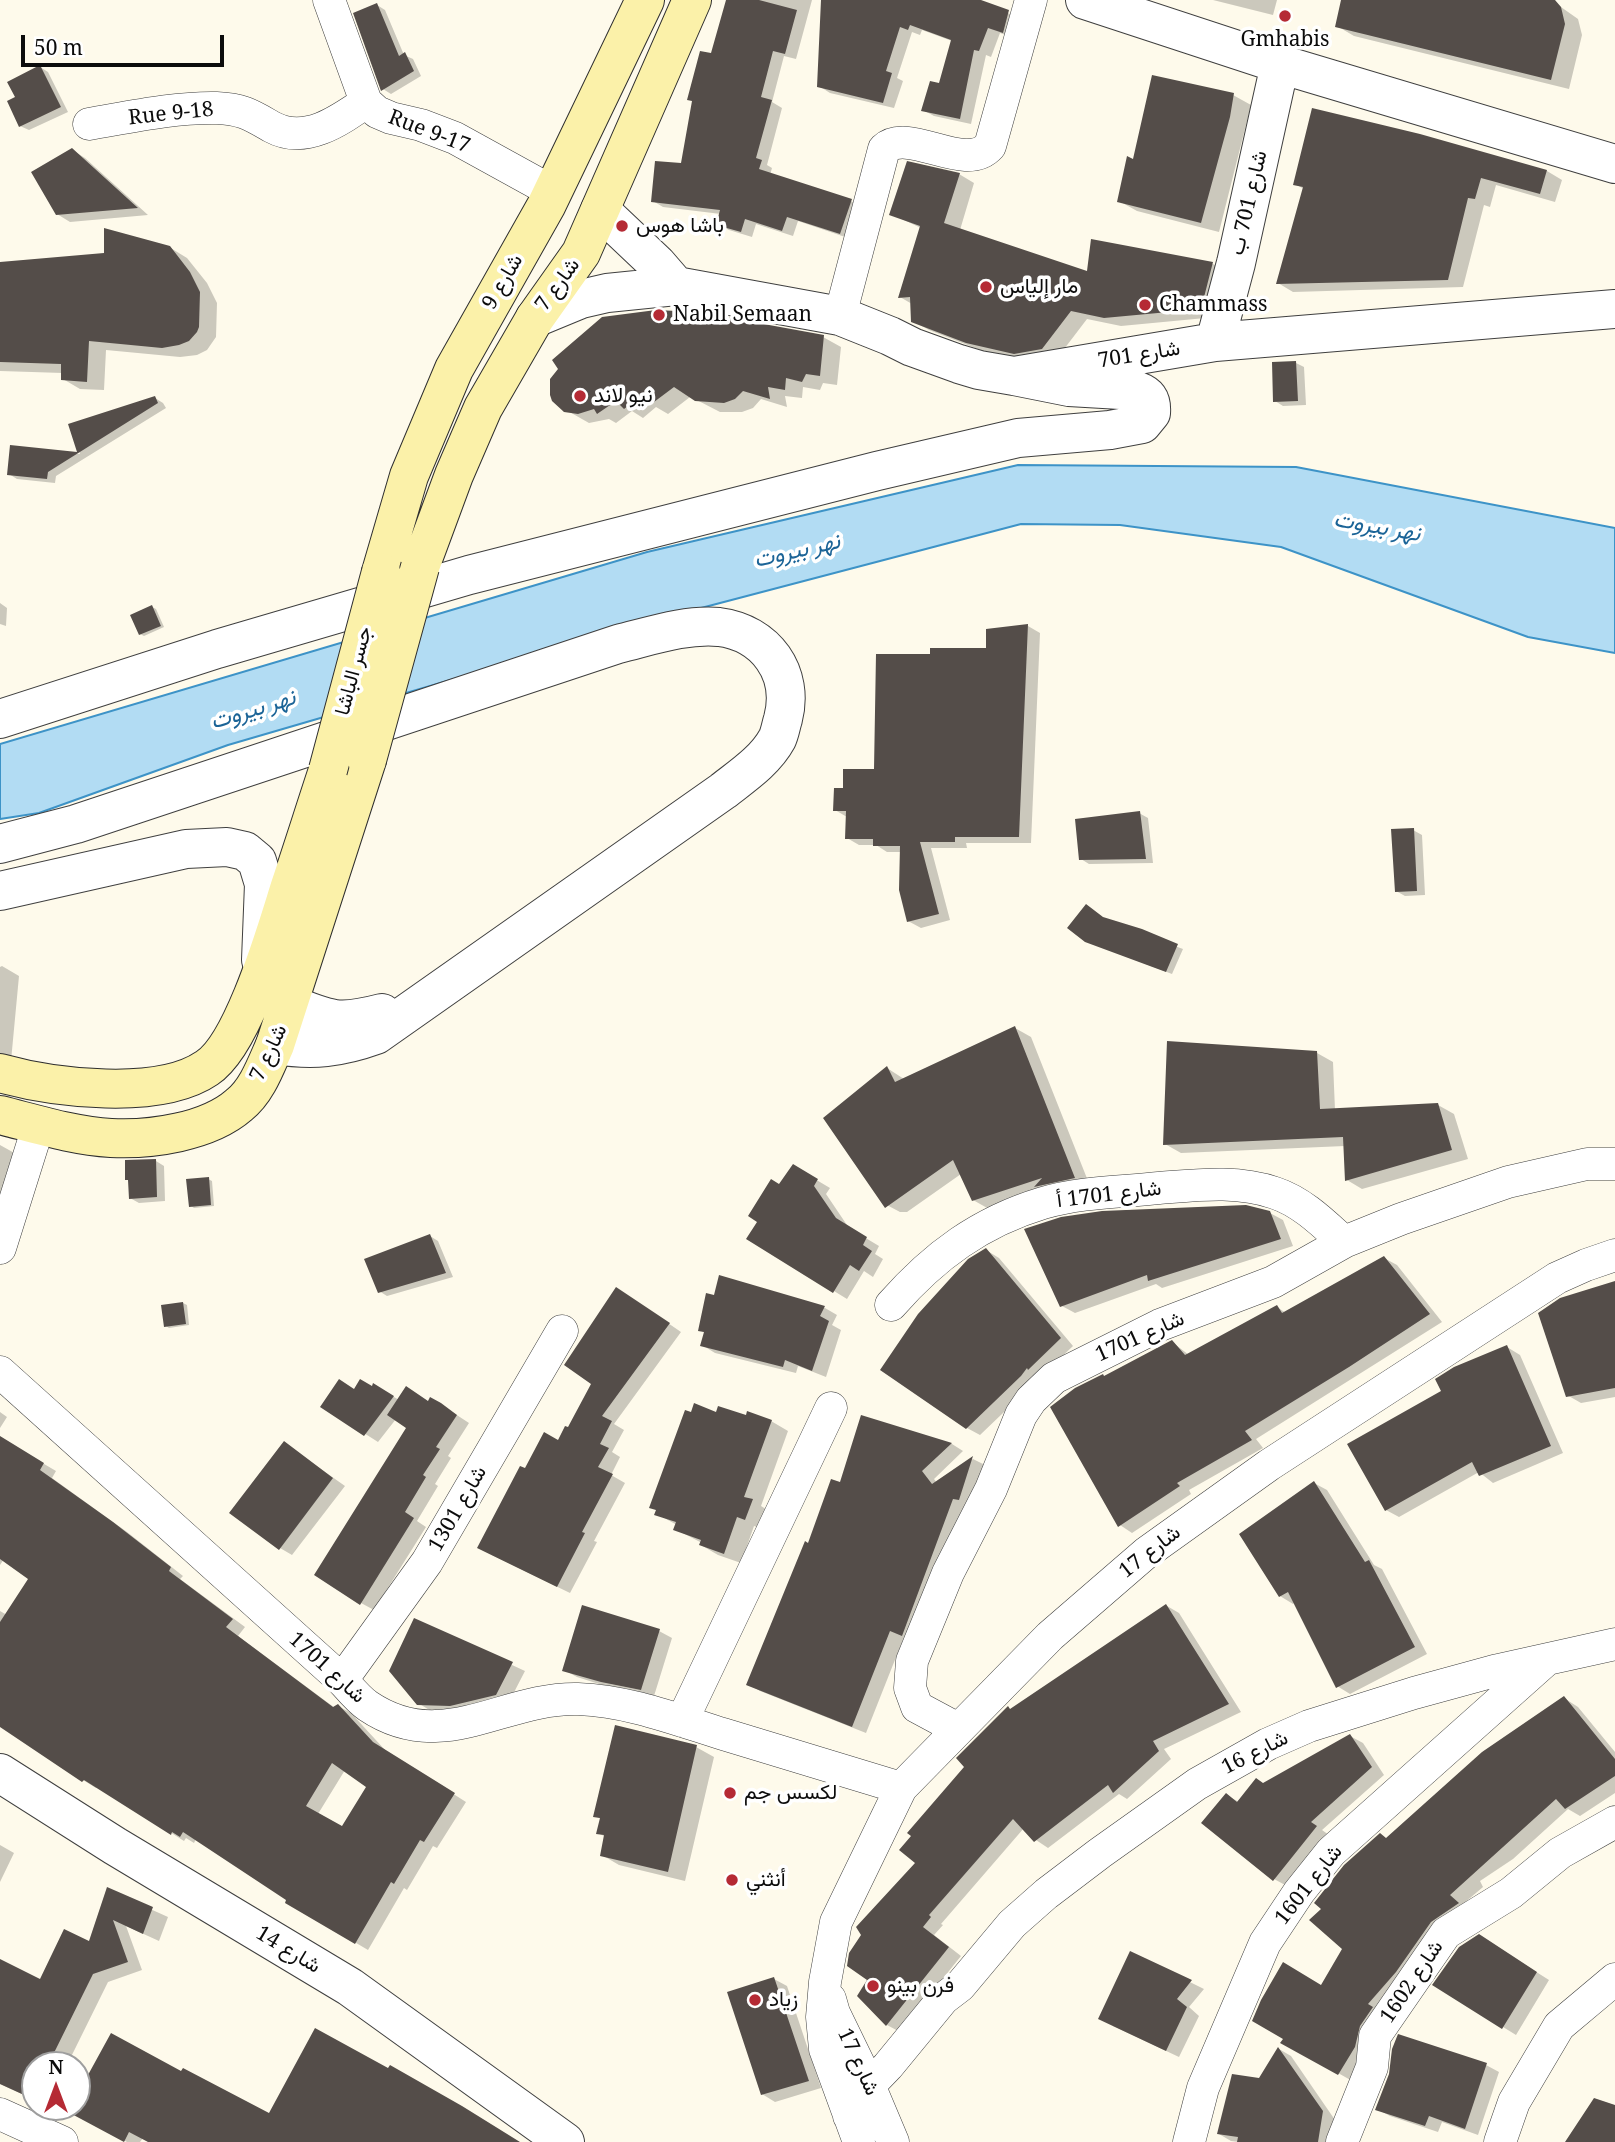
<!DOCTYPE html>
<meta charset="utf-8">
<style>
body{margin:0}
#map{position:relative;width:1615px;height:2142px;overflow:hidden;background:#fefaeb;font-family:"Noto Serif",serif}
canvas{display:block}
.north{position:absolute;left:21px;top:2051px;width:70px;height:70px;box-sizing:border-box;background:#fff;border:2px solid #9e9e9e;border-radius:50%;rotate:0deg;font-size:19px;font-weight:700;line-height:28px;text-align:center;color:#0c0c0c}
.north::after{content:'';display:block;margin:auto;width:24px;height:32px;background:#b52a34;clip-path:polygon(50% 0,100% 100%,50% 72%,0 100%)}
.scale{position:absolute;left:21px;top:35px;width:203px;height:32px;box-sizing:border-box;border:4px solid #0c0c0c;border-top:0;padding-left:9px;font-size:21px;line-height:24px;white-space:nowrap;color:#0c0c0c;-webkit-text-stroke:5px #fff;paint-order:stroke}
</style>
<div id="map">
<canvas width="1615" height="2142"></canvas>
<div class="north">N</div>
<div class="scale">50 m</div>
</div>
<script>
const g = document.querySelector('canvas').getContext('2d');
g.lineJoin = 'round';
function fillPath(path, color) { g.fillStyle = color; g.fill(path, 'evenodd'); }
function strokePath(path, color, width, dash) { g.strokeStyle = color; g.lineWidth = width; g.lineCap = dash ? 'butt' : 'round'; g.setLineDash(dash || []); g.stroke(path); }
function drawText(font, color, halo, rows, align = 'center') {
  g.font = font + ' "Noto Serif",Vazirmatn,serif'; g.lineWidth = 7; g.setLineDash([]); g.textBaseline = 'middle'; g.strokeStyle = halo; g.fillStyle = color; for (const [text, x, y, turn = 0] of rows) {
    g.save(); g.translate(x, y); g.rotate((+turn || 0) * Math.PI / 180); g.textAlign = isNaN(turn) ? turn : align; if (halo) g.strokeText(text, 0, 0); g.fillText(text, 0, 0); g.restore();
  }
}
const water = new Path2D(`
 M1018 465 1296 467 1615 528V653L1528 637 1281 547 1120 525 1021 524 663 618 228 745 39 813 0 819V744L647 552Z`);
fillPath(water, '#b2dcf3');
strokePath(water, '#3d93c7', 2);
fillPath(new Path2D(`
 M727 0H812L796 59 784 56 772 102 782 108 767 165 772 168 770 175 851 201 862 207 851 239 798 221 793 236 756 224 752 237 729 230 718 224 721 214 663 207 653 201 682 165Z
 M823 0H976L1020 18 1014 38 1000 33 991 57 986 55 971 124 934 116 923 110 940 85 952 41 922 30 920 35 912 32 897 78 903 81 894 108 830 93 819 86Z
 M1213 0H1277L1273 15Z
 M1343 0H1551L1578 19 1582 35 1569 89 1354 36 1337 26Z
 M377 5 385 10 404 55 413 59 421 76 391 94 383 89Z
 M40 67 48 72 68 112 29 130 20 126 17 97Z
 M1233 95 1251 105 1219 232 1137 211 1119 201 1134 161Z
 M72 150 85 158 148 215 70 222 57 214Z
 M1547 171 1562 180 1555 202 1496 185 1490 207 1484 205 1463 287 1293 292 1278 283 1304 189 1295 184Z
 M959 174 974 183 960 230 1088 274 1213 264 1228 273 1216 317 1121 326 1087 319 1058 357 1031 362 983 351 929 330 913 321 912 304 900 297 921 228 891 214Z
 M169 247 187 258 207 283 217 303 216 337 207 350 197 355 180 357 106 350 104 390 80 389 63 379V373L0 371V264Z
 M823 337 841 347 837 385 823 383 820 390 803 387 802 398 785 396 787 407 761 399 753 408 742 412H720L689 396 690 397 668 414 656 407 643 418 632 411 616 423 609 419 589 423 559 406Z
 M1296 363 1304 367 1306 405 1283 406 1275 401Z
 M155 398 163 403 166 408 56 476 55 483 17 479 9 474 12 447 80 454 71 425Z
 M0 603 7 608 6 626 0 624Z
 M152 607 156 609 164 627 144 636 140 634Z
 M1028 626 1040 633 1031 843H966L967 848H931L950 920 921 928 908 921 901 852H887L876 845H859L847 838V817L835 810 844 790 876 771 932 656 988 649V630Z
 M1139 813 1148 818 1153 863 1089 864 1081 859Z
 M1413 830 1422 835 1425 895 1405 896 1396 891Z
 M1105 920 1183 949 1172 974 1093 944Z
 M2 966 19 976 11 1061 0 1058V967Z
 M1015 1028 1031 1037 1090 1186 989 1209 973 1200 961 1174 907 1212H900L883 1203 887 1068 904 1079Z
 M1317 1053 1333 1062 1335 1110 1438 1105 1454 1114 1468 1159 1362 1189 1347 1180 1345 1146 1181 1153 1165 1144Z
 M0 1145 18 1155 0 1222Z
 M156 1161 164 1166 165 1201 139 1203 130 1198V1181L127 1179Z
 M793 1166 830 1188 826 1194 849 1228 879 1246 875 1254 883 1259 873 1277 864 1271 847 1299 749 1239Z
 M208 1179 212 1181 214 1206 194 1208 191 1206Z
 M1270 1213 1283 1220 1293 1246 1162 1288 1156 1284 1075 1313 1062 1306Z
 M430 1236 438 1241 453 1277 387 1296 379 1291Z
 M986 1250 999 1258 1073 1346 980 1435 967 1428Z
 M1384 1258 1397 1265 1442 1322 1256 1439 1263 1448 1189 1490 1191 1494 1132 1533 1120 1525 1105 1377 1172 1342 1189 1355 1277 1307 1286 1313Z
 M720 1277 825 1308 837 1315 832 1325 841 1330 826 1377 798 1366 796 1373 715 1353 702 1345 705 1333 700 1330 716 1297Z
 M1615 1283V1397L1581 1403 1567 1395Z
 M630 1297 681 1332 614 1424 624 1430 612 1452 620 1457 611 1475 625 1483 594 1541 597 1542 570 1593 492 1555 526 1471 558 1442 569 1429 593 1383Z
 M183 1303 187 1305 189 1325 169 1328 166 1326Z
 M1507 1347 1520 1355 1563 1453 1493 1483 1479 1472 1399 1517 1386 1510 1443 1392Z
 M374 1385 399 1400 440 1404 469 1423 448 1456 451 1458 435 1484 438 1486 417 1521 426 1527 374 1610 361 1603 408 1427 396 1419 378 1442 323 1407 354 1390 372 1388Z
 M0 1412 7 1417 0 1428Z
 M717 1414 771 1421 788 1431 761 1506 769 1511 763 1529 754 1526 741 1563 718 1555 701 1545 702 1543 675 1529 677 1525 657 1514 658 1511 651 1507Z
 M862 1417 952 1444 963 1451 934 1479 937 1483 973 1459 985 1465 915 1642 904 1637 866 1733 760 1691 748 1684 809 1545 841 1485Z
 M0 1438 56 1471 52 1478 127 1532 183 1576 180 1579 245 1627 238 1636 335 1708 338 1706 351 1713 386 1751 466 1802 437 1848 433 1846 407 1890 404 1888 368 1950 287 1902 288 1900 196 1839 194 1843 186 1838 184 1841 97 1786 96 1788 83 1780 0 1726V1611L7 1615 31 1578 4 1559 0 1565ZM345 1770 368 1787 342 1829 318 1814Z
 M284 1443 345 1486 292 1555 280 1548Z
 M1314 1483 1327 1490 1374 1565 1382 1569 1427 1654 1350 1694 1337 1686 1295 1602 1293 1604 1280 1596Z
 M1167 1606 1179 1613 1241 1712 1164 1749 1171 1759 1127 1799 1119 1794 1048 1848 1036 1840 1024 1828 941 1924 943 1925 934 1935 961 1956 900 2032 887 2025 859 1996 869 1980 917 1863 966 1767 1008 1708 1011 1710Z
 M415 1620 525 1671 509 1702 464 1713 431 1711 418 1703Z
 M659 1631 672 1638 654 1696 615 1689 577 1677 564 1670Z
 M1564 1698 1578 1707 1615 1752V1793L1580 1816 1568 1809 1513 1859 1480 1881 1483 1887 1463 1904 1354 2082 1283 2042 1322 1987 1344 1948 1388 1839Z
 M1350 1736 1363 1743 1384 1775 1322 1830 1329 1835 1287 1886 1274 1879 1226 1795 1239 1802 1265 1784Z
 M696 1747 714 1757 685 1881 619 1865 602 1855 606 1837 598 1833 601 1819 595 1816Z
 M0 1845 14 1853 0 1882Z
 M108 1890 168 1917 159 1941 126 1926 142 1970 108 1982 67 2065H35V2100L0 2084V1961L41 1981 90 1944Z
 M1492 1944 1549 1980 1516 2035 1435 1985Z
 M1131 1953 1204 1989 1189 2007 1199 2016 1179 2057 1113 2026Z
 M774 1979 787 1986 821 2088 775 2102 762 2094Z
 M1279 2049 1291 2056 1335 2120 1332 2142H1239L1231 2141 1219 2134 1260 2080Z
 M1486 2065 1499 2072 1478 2135 1442 2122 1438 2132 1390 2116 1377 2109Z
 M182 2073 270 2115 518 2142H150L143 2138 140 2142H127L70 2111 73 2107H77V2099Z`), '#0003');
fillPath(new Path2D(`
 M726 0H759L797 10 785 54 773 51 761 97 772 100 756 158 762 160 759 169 852 199 840 234 787 217 782 231 745 219 741 232 716 225 720 210 651 202 655 161 681 163 692 101 687 100 700 51 711 53Z
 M821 0H981L1009 10 1003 33 988 28 979 51 974 50 960 119 921 111 930 81 939 83 951 40 910 25 908 30 900 27 886 71 892 73 883 103 817 87Z
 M1341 0H1555L1561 7 1565 24 1551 80 1335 27Z
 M377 3 399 56 405 52 414 71 381 91 353 13Z
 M40 65 61 107 19 127 7 101 15 97 7 82Z
 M1152 75 1234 93 1230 117 1201 223 1117 202 1127 156 1133 159Z
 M1312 108 1420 134 1547 170 1540 194 1481 178 1475 199 1468 198 1448 280 1276 284 1303 187 1293 185Z
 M72 148 138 208 56 215 31 172Z
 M907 161 960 173 944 223 1087 271 1091 239 1213 262 1201 309 1104 318 1071 311 1042 349 1014 354 966 343 911 322 910 297 898 298 920 226 889 215Z
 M104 228 170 246 190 272 200 292 199 327 197 332 189 341 179 345 162 348 89 341 87 382 61 380V364L0 362V262L104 253Z
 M656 310 698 312 824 335 820 376 806 374 802 382 786 378 785 390 768 387 770 399 743 391 735 399 724 403 695 401 674 387 650 405 641 396 624 409 616 401 597 414 594 409 578 414 564 412 552 401 550 395V379L558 369 552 360 602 317Z
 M1296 361 1298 401 1273 402 1272 362Z
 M155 396 158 403 48 472 47 479 7 475 10 445 77 452 68 424Z
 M152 605 161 626 139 635 130 615Z
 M1028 624 1019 837H955V842H920L939 914 907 922 899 890 900 846H873V839H845L846 811H833L834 788H843V769H874L876 654H930V648H986V629Z
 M1140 811 1146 859 1079 860 1075 819Z
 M1414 828 1417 891 1395 892 1391 829Z
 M1086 904 1103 917 1142 929 1178 944 1166 972 1085 942 1067 928Z
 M1015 1026 1075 1178 1034 1187 1042 1178 972 1201 953 1160 885 1208 823 1118 887 1066 895 1082Z
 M1167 1041 1317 1051 1320 1109 1438 1103 1452 1150 1345 1181 1343 1137 1163 1145Z
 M156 1159 157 1197 129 1199 128 1180H125V1160Z
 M793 1164 818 1179 814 1186 836 1218 867 1237 863 1245 872 1251 859 1271 850 1265 833 1293 746 1239 757 1222 748 1216 771 1179 779 1184Z
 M209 1177 211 1205 189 1207 186 1179Z
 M1246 1205 1270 1211 1281 1239 1148 1281 1147 1275 1060 1307 1024 1229 1061 1217 1102 1211Z
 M430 1234 446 1273 378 1293 364 1259Z
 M986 1248 1061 1338 1028 1370 1027 1368 1021 1376 966 1429 880 1370 918 1314 968 1259Z
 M1384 1256 1430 1314 1349 1367 1245 1431 1252 1440 1177 1483 1180 1486 1118 1527 1050 1407 1075 1388 1103 1374 1104 1376 1172 1340 1185 1355 1277 1305 1282 1313Z
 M719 1275 825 1306 820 1316 829 1321 812 1371 785 1360 783 1367 700 1346 704 1332 698 1331 706 1293 714 1295Z
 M1615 1281V1388L1566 1397 1538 1313 1560 1298Z
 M616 1287 670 1323 602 1416 612 1421 600 1444 609 1448 598 1467 613 1474 582 1532 585 1533 557 1587 477 1548 520 1466 525 1468 544 1432 558 1440 565 1426 568 1427 591 1384 564 1365Z
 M183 1302 186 1324 164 1327 161 1305Z
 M1507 1345 1551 1446 1479 1476 1472 1462 1385 1511 1347 1444 1441 1391 1435 1379 1454 1367Z
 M339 1379 354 1389 360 1379 372 1386 373 1383 394 1396 364 1436 320 1407Z
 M406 1386 428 1401 430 1397 441 1403 457 1415 436 1447 440 1449 423 1475 426 1477 405 1512 414 1518 360 1605 314 1575 406 1428 387 1415Z
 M694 1403 716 1412 718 1406 746 1415 747 1411 772 1420 744 1497 753 1499 745 1520 737 1517 724 1554 699 1545 701 1540 673 1530 676 1522 654 1515 656 1510 649 1508 685 1410 691 1412Z
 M861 1415 952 1443 922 1471 932 1484 973 1456 959 1500 953 1499 902 1636 890 1631 852 1727 746 1685 805 1541 808 1543 831 1479 840 1482Z
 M0 1436 44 1463 40 1470 113 1522 171 1567 169 1571 233 1619 226 1627 333 1707 338 1704 373 1742 455 1793 424 1842 420 1840 394 1884 391 1882 355 1944 285 1903 286 1900 183 1832 180 1837 172 1832 171 1835 84 1780 82 1782 0 1727V1622L28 1579 0 1559ZM332 1763 366 1787 342 1826 306 1806Z
 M284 1441 333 1478 279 1550 229 1513Z
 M1314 1481 1365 1562 1369 1560 1415 1647 1336 1688 1288 1592 1279 1597 1239 1534Z
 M1166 1604 1229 1704 1153 1741 1159 1751 1113 1793 1108 1785 1034 1842 1013 1819 929 1915 931 1917 923 1927 949 1947 886 2026 857 1996 867 1980 847 1966 849 1953 861 1935 856 1927 915 1863 899 1850 911 1836 907 1833 964 1767 956 1758 1008 1706 1010 1709Z
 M582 1605 660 1629 641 1690 601 1682 562 1671Z
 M414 1618 513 1662 496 1695 450 1706 417 1705 389 1671Z
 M1564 1696 1615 1759V1776L1565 1809 1556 1799 1450 1895 1459 1903 1431 1922 1396 1972 1368 2004 1373 2007 1360 2026 1355 2047 1338 2075 1280 2043 1283 2039 1252 2021 1261 2000 1283 1962 1321 1985 1342 1949 1309 1920 1321 1909 1314 1903 1344 1865 1380 1833 1386 1838 1482 1752Z
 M615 1725 697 1745 668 1872 600 1856 604 1835 596 1834 600 1818 593 1817Z
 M1350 1734 1372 1767 1311 1822 1317 1826 1273 1881 1201 1823 1226 1793 1237 1802 1256 1778 1263 1783Z
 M107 1887 153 1907 143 1934 113 1920 128 1962 93 1974 48 2065H35V2100L0 2084V1959L40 1979 64 1929 89 1941Z
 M1479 1934 1537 1972 1502 2029 1432 1985 1459 1947Z
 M1130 1951 1192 1980 1177 1999 1187 2007 1166 2051 1098 2019Z
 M774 1977 809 2081 761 2095 727 1992Z
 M315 2028 388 2068 390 2065 462 2106 520 2142H148L129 2132 124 2142 68 2112 71 2107H77V2095L111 2033 181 2071 183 2068 269 2113Z
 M1398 2034 1487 2063 1465 2129 1429 2116 1425 2126 1375 2110 1389 2074 1392 2049Z
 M1278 2047 1323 2111 1318 2142H1237L1238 2137 1217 2134 1232 2074 1259 2078Z
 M1594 2098 1615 2105V2142H1565Z`), '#544d49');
const minor = new Path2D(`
 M329 0 366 102 377 112 391 118 421 125 455 138 553 192
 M89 124C130 117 175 107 217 108 242 109 251 115 272 127 305 145 339 121 366 102
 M840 316 884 149C908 126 965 174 990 146L1031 0
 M0 1248 39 1124
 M891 1305C934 1256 980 1222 1043 1203 1080 1192 1121 1192 1159 1188 1198 1185 1237 1180 1275 1193 1302 1202 1323 1223 1344 1242
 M0 1372 342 1680C350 1689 359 1700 368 1706 442 1756 503 1697 578 1699 629 1701 675 1719 723 1734 782 1752 841 1770 901 1788
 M342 1680 427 1562 562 1331
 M682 1721 831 1408
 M958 1729 917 1707 910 1688 912 1661 948 1573 991 1489 1021 1415 1031 1400 1054 1378 1160 1325 1273 1282 1344 1242 1401 1219 1508 1182 1587 1164H1615
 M830 1999 834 2013 869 2085 893 2142
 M0 2114 62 2142
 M849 2116 862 2093 888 2066 943 1999 960 1986 1012 1924 1046 1894 1100 1853 1197 1784 1268 1744 1309 1726 1414 1693 1498 1670 1615 1644
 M859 2142 825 2049 822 2017 825 1982 836 1922 901 1788 1050 1636 1146 1553 1269 1465 1557 1278 1586 1265 1615 1255
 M1189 2142 1203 2088 1265 1943 1299 1892 1331 1852 1544 1662
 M1342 2142 1372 2067 1375 2036 1446 1933 1511 1893 1560 1853 1615 1822
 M1500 2142 1514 2102 1559 2026 1615 1979`);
const tertiary = new Path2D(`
 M1085 0 1280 64 1615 164
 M600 210 657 264 676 286
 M535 318 581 299 607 293 676 286 840 316 890 336 912 347 959 364 979 370 1014 376 1215 342 1615 309
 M1215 342 1236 263 1280 64
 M0 719 217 649 469 575 877 471 1018 438 1110 430 1142 424 1151 413C1152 401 1149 395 1138 391L1069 387 1014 376
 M0 844 76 824 618 644C651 636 685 624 719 627 766 633 795 673 783 719 781 725 780 733 777 739 765 761 742 776 723 791L376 1035C340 1048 313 1051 275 1045
 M0 891 186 849 227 847 245 851 257 861 264 884 261 960
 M290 1004C330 1021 340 1024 382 1013
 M0 1773 115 1846 350 1987 565 2142`);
const secondary = new Path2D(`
 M420 567 454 475 483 408 535 318 581 253 692 0
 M381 572 409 476 454 369 546 206 645 0
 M0 1073C54 1088 159 1101 207 1068 244 1044 276 930 290 886 303 848 315 809 328 770
 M0 1115C36 1124 74 1136 111 1138 151 1140 208 1132 239 1105 257 1091 266 1065 275 1045L367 760`);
strokePath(minor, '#3f3f3f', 33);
strokePath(tertiary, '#3f3f3f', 40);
strokePath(secondary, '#2e2e2e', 40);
strokePath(minor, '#fff', 32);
strokePath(tertiary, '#fff', 38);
strokePath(secondary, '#fbf1a9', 38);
const secondaryBridge = new Path2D(`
 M367 760 420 567
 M328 770 381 572`);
strokePath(secondaryBridge, '#2e2e2e', 40, []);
strokePath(secondaryBridge, '#fbf1a9', 38);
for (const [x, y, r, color] of [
 [1285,16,7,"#b52a34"],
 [622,226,7,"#b52a34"],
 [986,287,7,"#b52a34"],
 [1145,305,7,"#b52a34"],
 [659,315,7,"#b52a34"],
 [580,396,7,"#b52a34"],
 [730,1793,7,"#b52a34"],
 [732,1880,7,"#b52a34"],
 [873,1986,7,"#b52a34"],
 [755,2000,7,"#b52a34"]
]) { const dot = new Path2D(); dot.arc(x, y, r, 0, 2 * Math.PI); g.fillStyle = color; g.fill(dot); strokePath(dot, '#fff', 2.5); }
drawText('21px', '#0c0c0c', '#fff', [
 ["Gmhabis",1285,40,"center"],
 ["باشا هوس",636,226],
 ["مار إلياس",1000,287],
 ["Chammass",1159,305],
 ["Nabil Semaan",673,315],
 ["نيو لاند",594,396],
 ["لكسس جم",744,1793],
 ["أنثني",746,1880],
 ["فرن بينو",887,1986],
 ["زياد",769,2000]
], 'left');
drawText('21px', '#0c0c0c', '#fff', [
 ["Rue 9-18",171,114,-6],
 ["Rue 9-17",429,132,21],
 ["شارع 701 ب",1249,203,-77],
 ["شارع 9",503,282,-60],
 ["شارع 7",558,285,-54],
 ["شارع 701",1139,355,-9],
 ["جسر الباشا",354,671,-75],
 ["شارع 7",269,1053,-65],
 ["شارع 1701 أ",1109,1195,-7],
 ["شارع 1701",1140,1337,-24],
 ["شارع 1301",458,1509,-60],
 ["شارع 17",1150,1552,-38],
 ["شارع 1701",327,1668,42],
 ["شارع 16",1255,1753,-27],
 ["شارع 1601",1309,1885,-52],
 ["شارع 14",288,1950,31],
 ["شارع 1602",1412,1982,-56],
 ["شارع 17",858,2062,65]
]);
drawText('italic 23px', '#1b6497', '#fff', [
 ["نهر بيروت",1377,527,10],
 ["نهر بيروت",797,551,-13],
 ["نهر بيروت",253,710,-17]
]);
</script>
